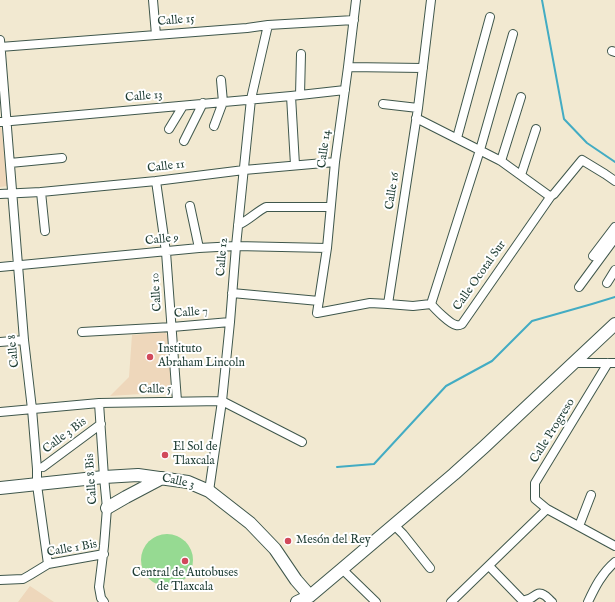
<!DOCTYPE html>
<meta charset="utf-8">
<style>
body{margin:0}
canvas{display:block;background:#f2e9d1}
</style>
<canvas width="615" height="602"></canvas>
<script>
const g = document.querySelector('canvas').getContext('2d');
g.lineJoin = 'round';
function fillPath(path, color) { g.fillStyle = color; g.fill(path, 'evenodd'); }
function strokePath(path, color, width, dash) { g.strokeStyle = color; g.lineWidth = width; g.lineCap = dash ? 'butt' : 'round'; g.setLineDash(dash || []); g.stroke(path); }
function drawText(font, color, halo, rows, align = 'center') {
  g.font = font + ' "IM FELL English",serif'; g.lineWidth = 4; g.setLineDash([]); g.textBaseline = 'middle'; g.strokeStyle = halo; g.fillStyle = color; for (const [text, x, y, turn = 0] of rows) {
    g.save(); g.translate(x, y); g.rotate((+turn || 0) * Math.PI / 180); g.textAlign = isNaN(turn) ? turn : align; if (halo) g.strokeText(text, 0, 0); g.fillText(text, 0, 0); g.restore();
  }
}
fillPath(new Path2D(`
 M0 124H1L8 186 0 187Z
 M165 332 168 337 171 392 110 396 129 377 132 335Z
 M30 586 54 602H18Z`), '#eed7bb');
fillPath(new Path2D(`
 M141 560a26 26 0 1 1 52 0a26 26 0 1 1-52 0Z`), '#96da92');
strokePath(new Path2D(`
 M542 0 564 119 587 143 615 162
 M337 467 374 464 446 386 492 361 532 321 592 304 615 297`), '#43acc3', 2);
const minor = new Path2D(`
 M153 0 156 35
 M356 0 348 67 335 162 327 248 317 313 370 303 388 304 413 306 431 304
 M513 34 480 150 431 304C435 309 450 324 456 325 459 326 460 325 462 324L551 196 554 194 582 160 605 174 615 181
 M0 40 24 340 32 409 37 469V485L48 564
 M0 47 247 28 268 25 354 20
 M612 51 615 52
 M348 67 423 68
 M300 95 301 54
 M291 96 295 165
 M383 104 418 108
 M416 118 501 161 548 195 551 196
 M0 122 291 96 345 90
 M214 126 223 102 221 80
 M169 129 183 106
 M457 138 490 17
 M184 141 203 103
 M501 161 521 97
 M10 163 62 158
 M521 175 536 129
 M156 181 166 252 177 401
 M41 192 45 231
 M0 194 41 192 156 181 244 170 335 162
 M190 206 199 248
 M238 225C248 221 256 212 266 207H330
 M593 256 615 227
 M0 267 199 248 236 246 327 248
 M607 283 615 270
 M579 287 615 238
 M232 293 319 301
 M388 304 418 108 431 0
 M82 332 172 327 230 322
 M0 342 24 340
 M574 363H615
 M608 363 535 483V499L547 509 615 546
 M99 403 104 477 107 508 104 546 99 587 101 598 104 602
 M0 412 99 403 222 401 302 442
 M43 467 101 424
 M209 491 222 401 230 322 236 246 251 99 268 25
 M394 525 403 534 430 568
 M579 526 591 495
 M489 566 522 600C534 602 535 589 544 595 547 596 549 600 552 602
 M342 569 376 602
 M0 580 23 579 30 575 48 564 104 554
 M451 602 547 509
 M588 602C595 587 602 573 615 562`);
const secondary = new Path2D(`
 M0 488 104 477 138 475 188 482 209 491 250 523 275 549 296 580 310 596
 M107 508 126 497 162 478
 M297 602 310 596 342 569 454 474 484 447 615 324`);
strokePath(minor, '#3f574c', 10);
strokePath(secondary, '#3f574c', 14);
strokePath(minor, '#fff', 8);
strokePath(secondary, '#fff', 12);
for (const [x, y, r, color] of [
 [150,357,4,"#d1495b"],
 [165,455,4,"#d1495b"],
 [288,541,4,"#d1495b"],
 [185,561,4,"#d1495b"]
]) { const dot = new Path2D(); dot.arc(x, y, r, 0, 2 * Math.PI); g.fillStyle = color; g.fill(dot); strokePath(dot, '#fff', 1.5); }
drawText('12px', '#1f3d34', '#fff', [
 ["Calle 15",176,21,-5],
 ["Calle 13",144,97,-5],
 ["Calle 14",325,149,-83],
 ["Calle 11",166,167,-7],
 ["Calle 16",393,191,-81],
 ["Calle 9",162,240,-6],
 ["Calle 12",223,257,-86],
 ["Calle Ocotal Sur",480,276,-55],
 ["Calle 10",157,292,-94],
 ["Calle 7",191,313,-5],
 ["Calle 8",14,351,-96],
 ["Calle 5",155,390,-1],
 ["Calle Progreso",553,431,-58],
 ["Calle 3 Bis",65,436,-37],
 ["Calle 8 Bis",92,479,-94],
 ["Calle 3",178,482,12],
 ["Calle 1 Bis",72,549,-10]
]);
drawText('12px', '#1f3d34', '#fff', [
 ["Instituto",158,350],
 ["Abraham Lincoln",158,364],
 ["El Sol de",173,448],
 ["Tlaxcala",173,462],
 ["Mesón del Rey",296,541],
 ["Central de Autobuses",185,574,"center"],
 ["de Tlaxcala",185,588,"center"]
], 'left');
</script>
